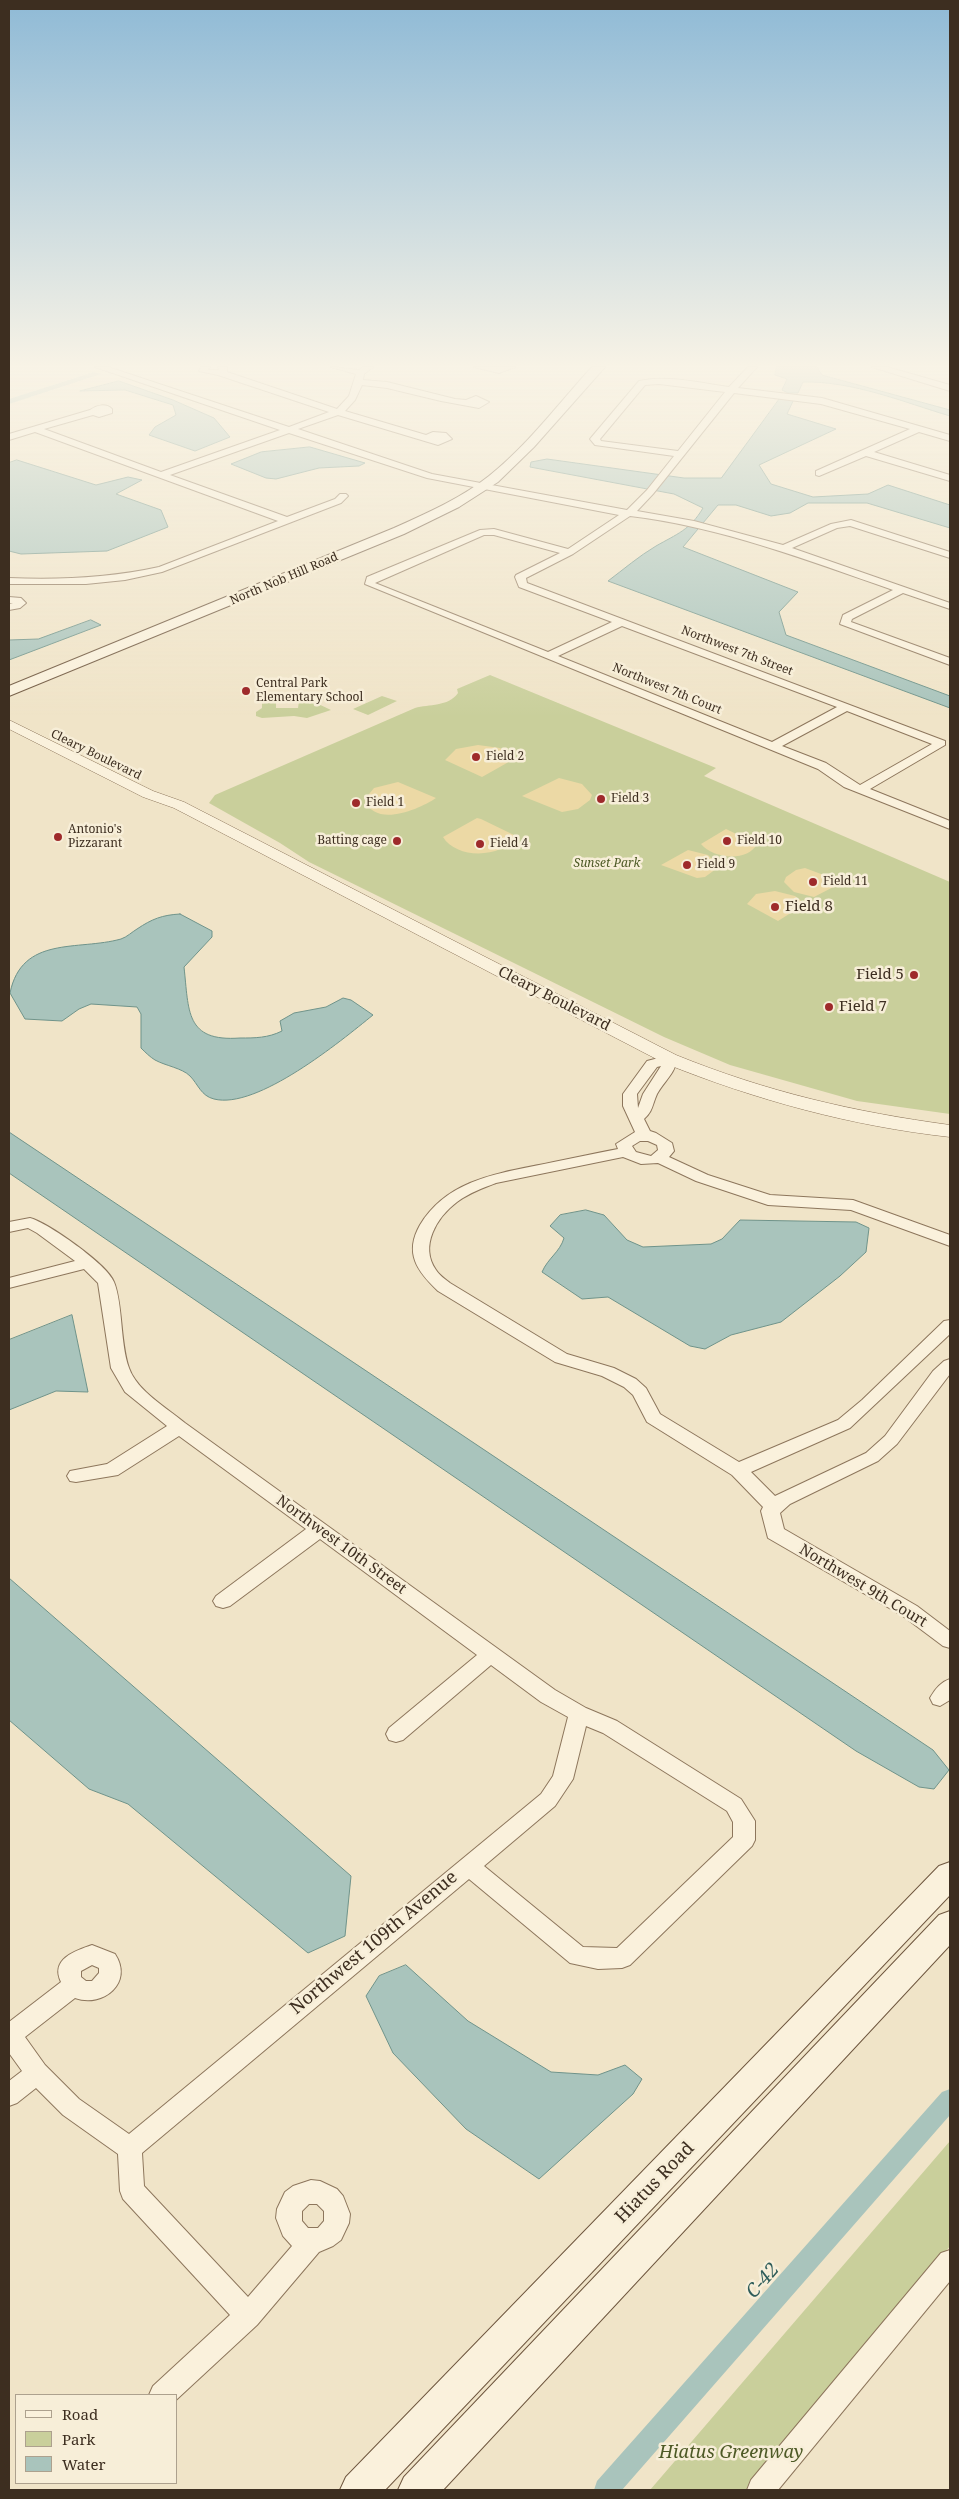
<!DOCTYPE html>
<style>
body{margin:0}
#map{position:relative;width:959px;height:2499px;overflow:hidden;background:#f0e4c8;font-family:"Noto Serif",serif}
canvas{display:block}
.frame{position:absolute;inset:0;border:10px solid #3d2e20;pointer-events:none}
.legend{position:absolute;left:15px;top:2394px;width:162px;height:90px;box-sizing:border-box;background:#f7eed8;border:1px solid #ada18e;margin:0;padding:6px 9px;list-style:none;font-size:15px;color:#3d2e20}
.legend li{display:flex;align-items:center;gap:10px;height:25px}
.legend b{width:25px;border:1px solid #ada18e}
</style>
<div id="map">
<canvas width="959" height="2499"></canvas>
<div class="frame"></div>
<ul class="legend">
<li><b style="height:6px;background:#faf1dc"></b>Road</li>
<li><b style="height:14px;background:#c9cf9b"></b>Park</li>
<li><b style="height:14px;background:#a9c4bc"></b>Water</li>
</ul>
</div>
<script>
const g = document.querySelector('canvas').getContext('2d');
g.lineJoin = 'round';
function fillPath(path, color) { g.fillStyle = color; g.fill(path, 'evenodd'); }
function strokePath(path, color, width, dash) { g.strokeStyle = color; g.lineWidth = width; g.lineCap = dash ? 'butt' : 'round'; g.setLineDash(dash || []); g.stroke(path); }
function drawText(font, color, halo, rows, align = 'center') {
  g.font = font + ' "Noto Serif",serif'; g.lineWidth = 5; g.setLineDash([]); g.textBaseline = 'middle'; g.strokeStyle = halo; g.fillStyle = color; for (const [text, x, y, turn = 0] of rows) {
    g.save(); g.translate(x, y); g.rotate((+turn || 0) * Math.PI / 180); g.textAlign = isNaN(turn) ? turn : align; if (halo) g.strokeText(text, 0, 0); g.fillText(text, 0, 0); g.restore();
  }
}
fillPath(new Path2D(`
 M490 675 716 768 704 776 950 882V1114L857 1101 730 1065 664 1037 309 862 280 843 209 803 215 795 415 708C429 704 448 707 458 693L457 689Z
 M382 696 397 701 368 715 353 709Z
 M299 701H312L331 710 307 718 294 716 262 718 256 716V712L262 708V702H276V708H298Z
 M950 2141V2246L749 2490H650Z`), '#c9cf9b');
fillPath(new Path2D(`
 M478 745 500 748 514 759 482 777 445 760 456 749Z
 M559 778 582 784 592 795 590 800 578 809 562 812 522 796Z
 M398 782 436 798C420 809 374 829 365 799L374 788Z
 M477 818 481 819 516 836C503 858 457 860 443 837Z
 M726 829 757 844C748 862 713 859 701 844Z
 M688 850 708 855 717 864 716 869 705 877 697 878 661 865Z
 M805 868 837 880 841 883 814 897 794 892 784 882 786 877 796 870Z
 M775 891 795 896 805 904 778 921 747 904 756 894Z`), '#ecd9a5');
const water = new Path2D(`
 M777 367H817L822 375 950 410V416C903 402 853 381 803 382L798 393H788L782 390 787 379 775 375Z
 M119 381 173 400 214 418 230 437 195 451 149 435 155 427 176 415 173 405 125 390 80 391Z
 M781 397 794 399 787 414 836 429 759 465 771 484 813 497 868 494 888 485 950 505V528L867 503H808L790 513 771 516 736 505H718L683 547 798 592 779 612 786 635 950 696V708L608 581C624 569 639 556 656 546 677 534 690 530 703 508L674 494 530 467 531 462 547 459 684 478H721Z
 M310 447 365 463 359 466 319 468 276 479 266 478 231 464 261 452Z
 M17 460 96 485 128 477 142 480 116 494 161 510 168 527 107 551 21 554 9 551V463Z
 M91 620 101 625 9 660V640L38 639Z
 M180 914 212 931V937L184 967C189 1011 185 1042 240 1038 255 1038 268 1038 282 1031L280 1021 294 1013 326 1007 343 998 351 1000 373 1015C341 1041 257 1110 214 1099 201 1096 198 1084 190 1076 182 1068 166 1066 155 1060 150 1057 145 1052 141 1048V1014L137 1007 91 1004 79 1009 62 1021 25 1019 10 993C22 935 78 951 121 939 127 937 132 932 137 929 152 919 162 915 180 914Z
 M9 1132 933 1750 949 1770 934 1789 919 1787 856 1751 9 1173Z
 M586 1210 604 1215 627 1240 643 1247 711 1244 722 1239 740 1220 856 1222 869 1228 866 1252 840 1276 781 1322 731 1335 705 1349 690 1346 608 1297 582 1299 542 1272C548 1258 560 1252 564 1238L550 1226 560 1215Z
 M72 1315 88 1392 56 1391 9 1410V1340Z
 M9 1578 351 1876 345 1936 308 1953 128 1804 89 1789 9 1720Z
 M406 1965 468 2021 551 2072 598 2075 625 2065 642 2079 633 2094 539 2179 466 2129 393 2053 366 1996 379 1976Z`);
fillPath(water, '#a9c4bc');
strokePath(water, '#6f938a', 1);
fillPath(new Path2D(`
 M94 372 101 374 9 404V399Z
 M950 2089V2115L622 2490H594L597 2481 942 2092Z`), '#a9c4bc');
const minor = new Path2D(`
 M95 367H108L289 427 329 412 218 375 199 371 201 367H210L208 370H219L218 367H227V372L337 409 349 396 356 374 331 367 359 370 363 367H373L364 374 363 380 387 382 455 399 466 400 476 396 489 402 479 408 441 401 387 388 362 385 355 400 345 411 426 435 433 432 446 433 452 439 438 445 338 415 298 429 432 474 627 510 647 490 674 456 595 445 590 439 639 381C668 375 700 383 729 387L748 367H757L738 388 822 398 950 435V441L919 432 874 452 950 475V481L866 456 819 476 816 475V471L910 429 821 404 734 393 653 494 637 511 694 521 783 545 831 524 851 520 950 552V558L850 526 837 528 792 548 950 603V609L903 593 852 619 851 622 950 658V665L840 624 843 615 893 590C807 560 721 527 630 516L573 554 526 578 527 583 945 741V745L870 789 950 821V829L844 787 818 769 365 584 367 577 480 530 494 529 568 549 619 515 427 478 289 433 170 475 287 517 335 499 340 494H346L348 496 341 503 162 572 125 580 86 584H9V578C59 580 109 578 159 567L278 521 35 432 9 440V434L90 410C97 405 106 403 112 409V413L99 417 93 415 44 429 161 472 280 430ZM659 384 725 392 678 451 601 441 600 439 645 385ZM484 535H494L560 553 516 575 515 577 519 587 612 622 548 652 375 583ZM622 626 837 707 772 742 558 656ZM847 711 932 744 860 785 826 763 782 746Z
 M474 367H515L499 373Z
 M872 367H887L950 385V391Z
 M9 597 21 598 26 603 20 608 9 610V604L13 603H9Z
 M670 1055 677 1059C675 1074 664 1081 657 1094 652 1105 653 1111 644 1119L650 1131 656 1133 672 1143 674 1151 669 1157 708 1175 770 1195 853 1200 950 1235V1246L851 1210 768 1205 696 1181 658 1163 641 1164 623 1157 496 1183C483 1188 469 1193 457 1202 437 1217 419 1246 436 1270 439 1275 445 1279 450 1283L567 1354 614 1368 636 1379 646 1388 660 1414 739 1462 838 1420 862 1400 944 1321 950 1320V1334L850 1428 751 1472 775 1496 866 1453 885 1436 933 1371 944 1361 950 1359V1374L897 1444 878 1461 790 1504 780 1513 784 1529 917 1606 950 1631V1648L943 1646 903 1616 768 1538 761 1511 763 1507 732 1475 647 1422 633 1395 624 1387 602 1376 555 1362 438 1291C417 1271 404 1253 420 1225 446 1182 493 1174 539 1165 565 1160 591 1154 618 1149L616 1144 635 1132 623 1106V1094L647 1061ZM661 1066 643 1094 638 1108 637 1094 657 1067ZM640 1141H648L657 1145 658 1150 651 1156 636 1152 632 1146Z
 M30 1218C48 1223 107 1264 114 1282 123 1304 120 1344 129 1368 137 1391 167 1408 185 1423L555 1690 586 1708 617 1721 741 1799 755 1821V1840L752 1846 630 1965 622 1968 598 1969 570 1963 469 1879 142 2153 144 2186 248 2297 292 2246 283 2236 276 2218 277 2209 285 2192 293 2186 311 2180 320 2181 337 2189 343 2196 350 2214 349 2223 341 2240 333 2246 319 2252 257 2325 176 2400V2395H149L153 2386 230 2315 123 2199 120 2191 118 2154 63 2115 36 2088 17 2103 9 2106V2081L22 2071 9 2053V2022L61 1982C50 1959 75 1951 92 1945L115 1954C134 1983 103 2008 75 1998L25 2037 45 2065 79 2099 129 2134 541 1794 553 1776 568 1717 541 1702 491 1665 403 1740 396 1742 389 1740 386 1734 389 1728 477 1655 320 1539 230 1606 223 1608 216 1606 213 1601 216 1596 306 1529 179 1436 118 1475 76 1482 70 1481 67 1476 70 1471 107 1464 167 1426 125 1392 111 1368 98 1283 84 1269 9 1288V1278L75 1261 37 1233 28 1228 9 1232V1222ZM586 1726 603 1733 727 1811 733 1822V1837L617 1948 583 1947 484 1866 555 1806 573 1779ZM92 1965 99 1968V1973L92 1981H86L81 1977V1971ZM309 2204H317L324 2211V2221L318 2228H308L302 2221V2211Z
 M950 1679V1700L940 1706 933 1704 930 1698C935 1689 941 1682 950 1679Z
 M950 2250V2281L778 2490H747L751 2480 941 2253Z`);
const tertiary = new Path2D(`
 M9 720 153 791 184 802 676 1055C767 1092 854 1112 950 1125V1137C851 1126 756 1100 664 1063L174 808 143 797 9 729Z`);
const secondary = new Path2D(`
 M592 367H605L534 447 498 482 459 507 404 534 9 696V686L394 528C427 513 460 499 489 476 528 445 558 404 592 367Z
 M950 1862V1895L385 2490H340L346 2477 939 1866Z
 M950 1911V1945L443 2490H398L404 2477 939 1915Z`);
strokePath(minor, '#8d765c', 2);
strokePath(tertiary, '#8d765c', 1);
strokePath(secondary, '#6f573f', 2);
fillPath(minor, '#faf1dc');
fillPath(tertiary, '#faf1dc');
fillPath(secondary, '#faf1dc');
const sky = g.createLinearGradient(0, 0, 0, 717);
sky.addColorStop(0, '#8fbad6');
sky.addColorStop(0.51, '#f8f3e6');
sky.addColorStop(1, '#f8f3e600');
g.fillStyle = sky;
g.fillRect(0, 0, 959, 717);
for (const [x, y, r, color] of [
 [246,691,5,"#9e2a2b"],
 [476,757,5,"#9e2a2b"],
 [601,799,5,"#9e2a2b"],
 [356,803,5,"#9e2a2b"],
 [58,837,5,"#9e2a2b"],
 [397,841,5,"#9e2a2b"],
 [727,841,5,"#9e2a2b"],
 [480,844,5,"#9e2a2b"],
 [687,865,5,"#9e2a2b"],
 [813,882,5,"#9e2a2b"],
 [775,907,5,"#9e2a2b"],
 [914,975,5,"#9e2a2b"],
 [829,1007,5,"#9e2a2b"]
]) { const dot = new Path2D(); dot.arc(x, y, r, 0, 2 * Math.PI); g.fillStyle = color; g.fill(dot); strokePath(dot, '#f7eed8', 2); }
drawText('12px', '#3d2e20', '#f7eed8', [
 ["North Nob Hill Road",284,579,-23],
 ["Northwest 7th Street",737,651,21],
 ["Northwest 7th Court",667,689,22],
 ["Cleary Boulevard",96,755,26]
]);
drawText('12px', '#3d2e20', '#f7eed8', [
 ["Central Park",256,684],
 ["Elementary School",256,698],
 ["Field 2",486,757],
 ["Field 3",611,799],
 ["Field 1",366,803],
 ["Antonio's",68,830],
 ["Pizzarant",68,844],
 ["Batting cage",387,841,"right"],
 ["Field 10",737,841],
 ["Field 4",490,844],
 ["Field 9",697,865],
 ["Field 11",823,882]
], 'left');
drawText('italic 12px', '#4d5a26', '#f7eed8', [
 ["Sunset Park",607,864]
]);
drawText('15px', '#3d2e20', '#f7eed8', [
 ["Field 8",785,907],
 ["Field 5",904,975,"right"],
 ["Field 7",839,1007]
], 'left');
drawText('15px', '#3d2e20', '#f7eed8', [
 ["Cleary Boulevard",554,999,27],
 ["Northwest 10th Street",341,1545,36],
 ["Northwest 9th Court",863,1586,31]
]);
drawText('18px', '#3d2e20', '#f7eed8', [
 ["Northwest 109th Avenue",374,1943,-40],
 ["Hiatus Road",655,2183,-46]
]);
drawText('italic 18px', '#4d5a26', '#f7eed8', [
 ["Hiatus Greenway",731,2453]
]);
drawText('italic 19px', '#2f5d5a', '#f7eed8', [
 ["C-42",763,2281,-49]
]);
</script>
